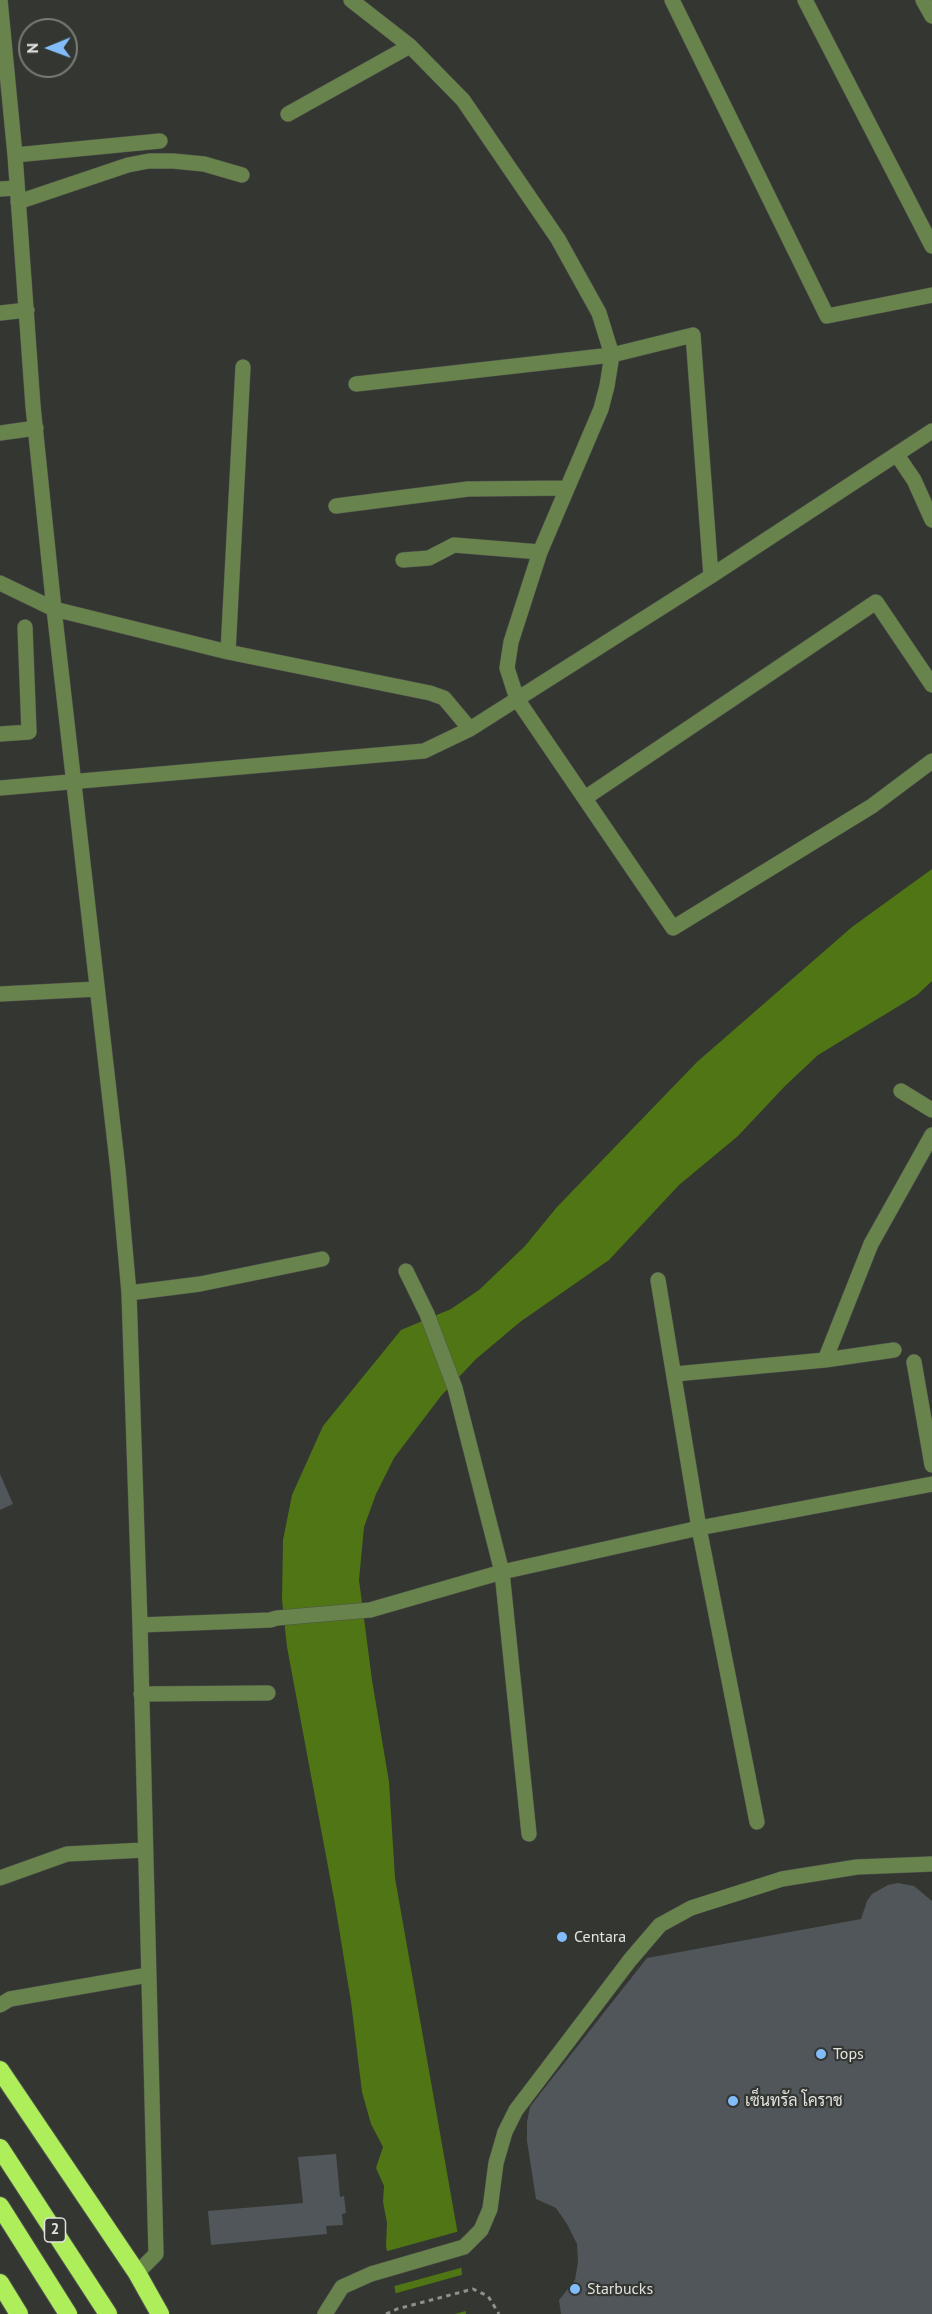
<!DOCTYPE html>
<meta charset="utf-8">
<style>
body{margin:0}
#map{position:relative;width:932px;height:2314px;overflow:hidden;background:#333631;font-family:"PT Sans",sans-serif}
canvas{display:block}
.north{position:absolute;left:18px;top:18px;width:60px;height:60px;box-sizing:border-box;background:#333631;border:2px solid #797b77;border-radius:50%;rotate:269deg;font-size:16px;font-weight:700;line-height:24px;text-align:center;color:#e2e3e0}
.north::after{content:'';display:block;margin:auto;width:21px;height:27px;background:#83bcfb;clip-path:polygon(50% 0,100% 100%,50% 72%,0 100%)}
</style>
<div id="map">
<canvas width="932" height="2314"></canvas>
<div class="north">N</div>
</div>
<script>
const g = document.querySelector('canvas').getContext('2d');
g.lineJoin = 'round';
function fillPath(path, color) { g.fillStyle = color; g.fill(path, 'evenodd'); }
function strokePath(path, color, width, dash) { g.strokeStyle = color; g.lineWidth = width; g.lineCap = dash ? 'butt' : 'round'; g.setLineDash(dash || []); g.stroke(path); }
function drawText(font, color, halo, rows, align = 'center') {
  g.font = font + ' "PT Sans",Sarabun,sans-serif'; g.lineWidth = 4.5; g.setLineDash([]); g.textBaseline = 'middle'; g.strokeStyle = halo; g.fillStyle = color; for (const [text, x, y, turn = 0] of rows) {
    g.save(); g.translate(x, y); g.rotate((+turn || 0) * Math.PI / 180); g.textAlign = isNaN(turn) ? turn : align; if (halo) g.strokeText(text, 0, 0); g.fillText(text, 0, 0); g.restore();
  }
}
fillPath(new Path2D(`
 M932 869V981L917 995 818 1055 785 1086 738 1136 679 1185 609 1260 520 1322 476 1359 441 1396 394 1458 376 1494 364 1527 359 1580 372 1680 389 1782 395 1878 458 2235 466 2314H400L386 2246 387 2223 383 2202 384 2186 376 2168 383 2147 371 2124 362 2092 351 2002 335 1904 287 1647 282 1600 283 1540 292 1495 323 1426 401 1330 451 1309 479 1290 525 1246 557 1207 697 1062 852 927Z`), '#507515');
fillPath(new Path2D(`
 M460 2231 464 2267 391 2287 384 2252Z
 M465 2274 469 2310 455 2314H397L393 2294Z`), '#333631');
fillPath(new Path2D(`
 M0 1474 13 1504 0 1510Z
 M898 1883 914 1886 932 1901V2314H561L559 2300 575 2280 578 2262 577 2244 567 2224 556 2208 536 2199 527 2141V2122L530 2107 539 2095 647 1958 861 1919 867 1901 872 1894 888 1885Z
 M336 2154 340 2197 344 2196 346 2213 342 2214 343 2225 326 2226 327 2234 211 2245 208 2211 303 2203 298 2157Z`), '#51565b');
const minor = new Path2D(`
 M0 0 15 155 33 406 54 609 118 1170 129 1293 140 1625 156 2254 137 2273
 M351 0 410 46 463 100 558 239 599 313 612 355 607 386 601 409 540 552 511 642 507 668 517 699 673 928 872 806 932 761
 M672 0 827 316 932 295
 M805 0 932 246
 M923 0 932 16
 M288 114 410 46
 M15 155 160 141
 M0 189 17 188
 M18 202 128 165 149 161H173L204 164 242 175
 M0 313 27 310
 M356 384 612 355 693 335 711 576
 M0 433 36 428
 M897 455 914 480 932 520
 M336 506 468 489 567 488
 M403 560 429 558 454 545 540 552
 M0 583 54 609 228 652 430 693 444 698 470 729
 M228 652 243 367
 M0 734 29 732 25 627
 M0 788 424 751 470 729 711 576 932 431
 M585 798 876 602 932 685
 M0 994 97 989
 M901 1091 932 1110
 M406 1271 427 1314 455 1388 502 1572 529 1834
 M658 1280 699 1528 757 1822
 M129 1293 200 1284 322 1259
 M825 1360 871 1244 932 1135
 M914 1362 932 1465
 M675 1374 825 1360 894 1350
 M140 1625 270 1620 277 1618 370 1610 502 1572 699 1528 932 1484
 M141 1694 268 1693
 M0 1878 67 1854 144 1850
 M0 2005 10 1999 148 1975
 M325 2314 342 2287 371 2274 464 2247 481 2230 490 2209 496 2163 505 2132 516 2110 630 1960 660 1925 691 1908 782 1879 857 1867 932 1864`);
const highway = new Path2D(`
 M0 2070 137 2273 160 2314
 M0 2148 108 2314
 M0 2206 68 2314
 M0 2283 19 2314`);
strokePath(minor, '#4f524d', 16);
strokePath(highway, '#4f524d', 20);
strokePath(new Path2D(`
 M386 2314 397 2309 473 2289 488 2296 499 2314`), '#8e908c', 3, [4.5, 4.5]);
strokePath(minor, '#69834c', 15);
strokePath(highway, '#afee5b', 18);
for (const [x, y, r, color] of [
 [562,1937,6,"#83bcfb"],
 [821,2054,6,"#83bcfb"],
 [733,2101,6,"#83bcfb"],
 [575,2289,6,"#83bcfb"]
]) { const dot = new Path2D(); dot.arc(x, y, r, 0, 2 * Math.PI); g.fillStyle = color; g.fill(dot); strokePath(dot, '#333631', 2); }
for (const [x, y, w] of [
 [55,2230,21]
]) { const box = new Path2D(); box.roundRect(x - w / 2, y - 12, w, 24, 4.5); g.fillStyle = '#333631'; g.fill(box); strokePath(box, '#e2e3e0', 1.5); }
drawText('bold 15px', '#e2e3e0', null, [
 ["2",55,2230]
]);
drawText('16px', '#e2e3e0', '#333631', [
 ["Centara",574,1937],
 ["Tops",833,2054],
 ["เซ็นทรัล โคราช",745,2101],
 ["Starbucks",587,2289]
], 'left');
</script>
